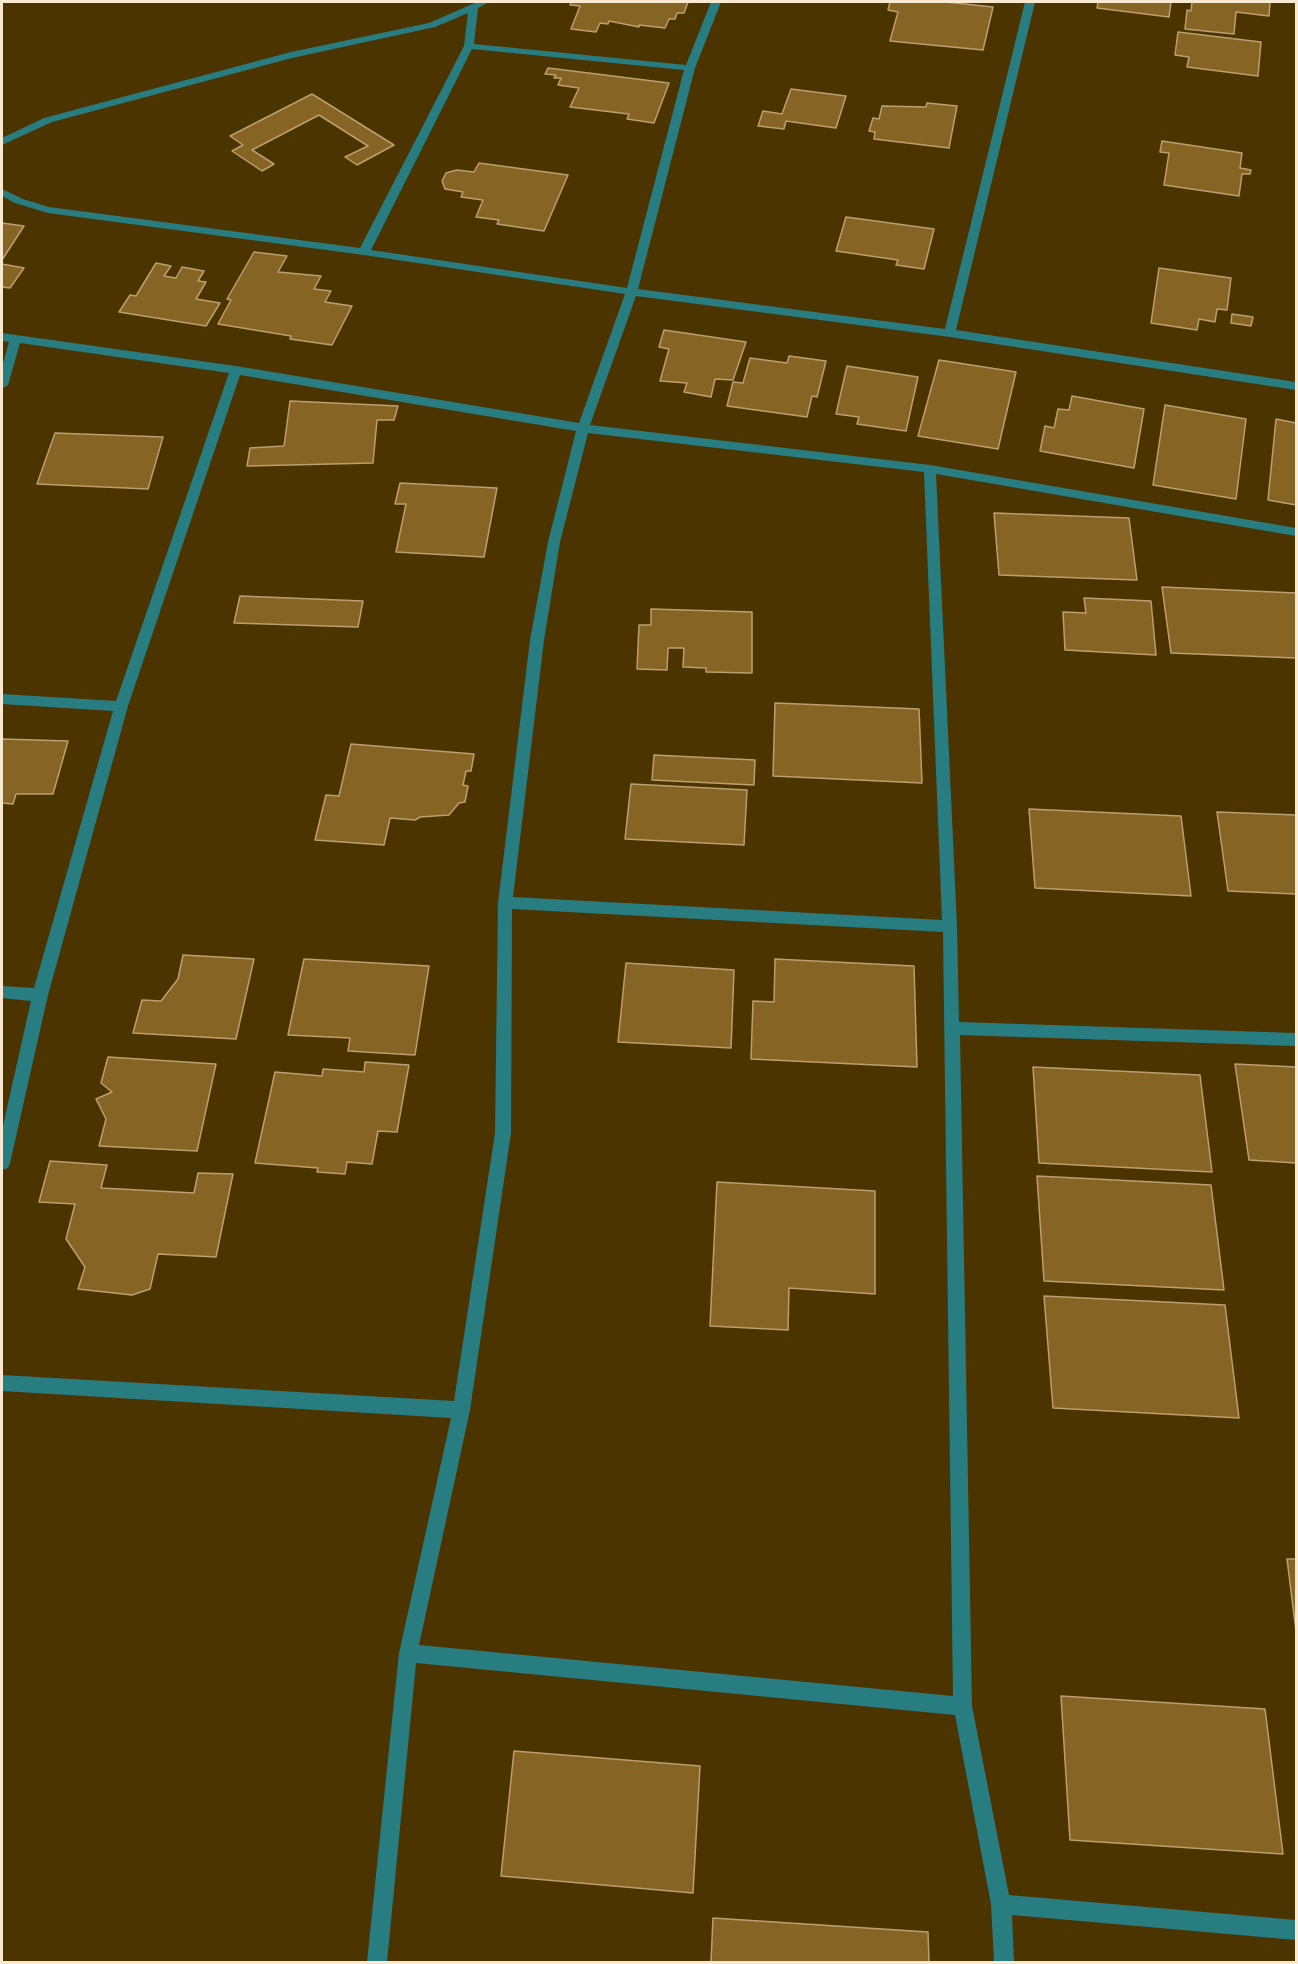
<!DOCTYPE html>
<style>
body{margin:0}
#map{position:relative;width:1298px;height:1964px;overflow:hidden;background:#4c3400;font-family:Ubuntu,sans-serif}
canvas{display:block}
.frame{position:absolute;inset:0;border:3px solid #f8e9d0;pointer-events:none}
</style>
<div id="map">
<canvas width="1298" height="1964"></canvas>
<div class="frame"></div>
</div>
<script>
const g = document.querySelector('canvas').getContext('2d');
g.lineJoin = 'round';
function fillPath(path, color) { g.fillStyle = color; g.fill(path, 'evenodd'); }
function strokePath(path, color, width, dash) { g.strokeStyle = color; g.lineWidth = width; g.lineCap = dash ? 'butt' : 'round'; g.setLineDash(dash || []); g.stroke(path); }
const building = new Path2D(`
 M571 2H688L684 13H677L675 19H669L665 28 639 25V27L609 21 608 24 600 23 596 32 571 29 580 6 570 5Z
 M890 2H946L993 7 983 50 890 41 898 12 888 10Z
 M1098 2H1171L1169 17 1097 8Z
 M1192 2H1270L1269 16 1236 12 1234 34 1185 29 1187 10 1191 11Z
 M1178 32 1261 42 1258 76 1187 67 1189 57 1175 55Z
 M548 68 669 83 654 123 627 119 629 114 570 107 579 88 558 85 561 78H554L556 75 545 74Z
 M791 89 846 96 836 128 786 121 784 129 758 126 763 111 782 114Z
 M312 94 394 145 357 165 345 157 368 146 319 115 252 150 274 164 262 171 232 151 243 145 230 136Z
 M927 103 957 106 949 148 874 139 875 132 869 131 873 118 879 119 882 106 926 107Z
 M1162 141 1242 153 1240 168 1251 170 1250 174H1242L1239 196 1164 185 1169 153 1160 152Z
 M479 163 568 175 544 231 497 224 499 220 476 217 483 200 461 197 463 192 445 189 442 181 446 173 457 170 474 172Z
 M846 217 934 229 924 269 896 265 898 260 836 251Z
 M2 223 24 226 2 260Z
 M254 252 287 256 278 272 321 276 314 289 331 291 325 302 352 306 332 345 290 339 291 336 218 324 231 300 227 299Z
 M156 263 171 266 164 276 176 278 182 267 204 271 198 281 206 282 196 299 220 303 206 326 119 312 130 295 136 296Z
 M2 264 24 268 10 288 2 287Z
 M1159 268 1231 278 1227 310 1217 309 1215 322 1199 319 1197 330 1151 323Z
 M1232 314 1253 317 1251 326 1231 323Z
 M664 330 746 342 733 380 715 379 711 397 684 392 687 383 660 381 669 349 659 347Z
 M789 356 826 361 817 397 812 396 807 417 727 406 733 382 743 383 750 358 787 363Z
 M939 360 1016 372 998 449 918 436Z
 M847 366 918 377 906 431 857 424 859 417 836 414Z
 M1072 396 1144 409 1134 468 1040 451 1045 426 1054 428 1058 409 1069 410Z
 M290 401 398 406 394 420H377L373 463 247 466 250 448 284 446Z
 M1165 405 1246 419 1236 499 1153 485Z
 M1276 419 1296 423V505L1268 500Z
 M55 433 163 437 148 489 37 484Z
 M400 483 497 488 484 557 396 552 406 504H395Z
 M994 513 1129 518 1137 580 999 575Z
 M1162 587 1296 593V658L1171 653Z
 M240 596 363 601 358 627 234 623Z
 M1084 598 1151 601 1156 655 1065 650 1063 612 1086 613Z
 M651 609 752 612V673L706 672V668L683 667 684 648H668L667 670 637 669 639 625H651Z
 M775 703 919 709 922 783 773 776Z
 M2 739 68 741 53 794H16L13 804 2 803Z
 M351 744 474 754 471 771H466L463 785 468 786 465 802 459 803 449 815 420 817 415 820 390 818 384 845 315 840 326 795 339 796Z
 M654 755 755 760 754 785 652 780Z
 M631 784 747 790 744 845 625 839Z
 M1029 809 1181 816 1191 896 1035 888Z
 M1217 812 1296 815V894L1228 891Z
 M183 955 254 959 236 1039 133 1033 142 1000 161 1001 178 979Z
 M304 959 429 966 415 1055 348 1051 350 1038 288 1035Z
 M775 959 914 966 917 1067 751 1059 753 1001 774 1002Z
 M626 963 734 970 731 1048 618 1042Z
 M108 1057 216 1064 197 1151 99 1146 106 1119 96 1099 112 1092 101 1083Z
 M365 1062 409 1065 397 1132 378 1131 372 1164 347 1162 345 1174 317 1172 318 1168 255 1163 275 1072 322 1076 323 1069 364 1072Z
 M1235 1064 1296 1067V1163L1249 1160Z
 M1033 1067 1200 1075 1212 1172 1039 1163Z
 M50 1161 107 1165 101 1188 194 1193 198 1173 233 1174 216 1257 158 1254 150 1289 132 1295 78 1289 85 1267 66 1239 75 1204 39 1202Z
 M1037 1176 1211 1185 1224 1290 1044 1281Z
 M717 1182 875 1191V1294L789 1288 788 1330 710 1326Z
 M1044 1296 1225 1305 1239 1418 1053 1408Z
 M1287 1559H1296V1631Z
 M1061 1696 1265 1709 1283 1854 1070 1840Z
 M514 1751 700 1766 693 1893 501 1876Z
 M713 1918 928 1932 929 1962H711Z`);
fillPath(building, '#866423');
strokePath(building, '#bc9f70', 1.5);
fillPath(new Path2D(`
 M477 2H489L478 8 474 44 686 65 711 2H721L695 68 638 289 945 329 1025 2H1035L956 330 1296 382V390L950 337 636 296 590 425 930 465 1296 528V536L936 474 957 926 959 1022 1296 1033V1046L960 1035 972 1706 1009 1895 1296 1920V1940L1012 1915 1014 1962H994L991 1904 955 1715 416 1663 387 1962H367L399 1653 451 1418 2 1391V1375L454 1401 495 1133 498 903 530 640 548 542 576 431 240 375 128 706 48 995 10 1163 8 1168 2 1170V1130L31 1001 2 998V986L34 988 113 711 2 704V694L116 701 229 373 20 343 8 385 2 389V367L9 342 2 341V333L236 366 579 423 625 294 364 255 48 213 15 203 2 196V189L23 199 49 207 360 248 464 46 468 13 435 27 292 58 52 122 2 145V138L44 118 291 52 429 23ZM472 49 684 70 627 288 371 250ZM588 433 924 472 942 920 513 897 544 640 560 542ZM512 909 943 932 953 1696 419 1645 470 1410 511 1133Z`), '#287d81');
</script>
